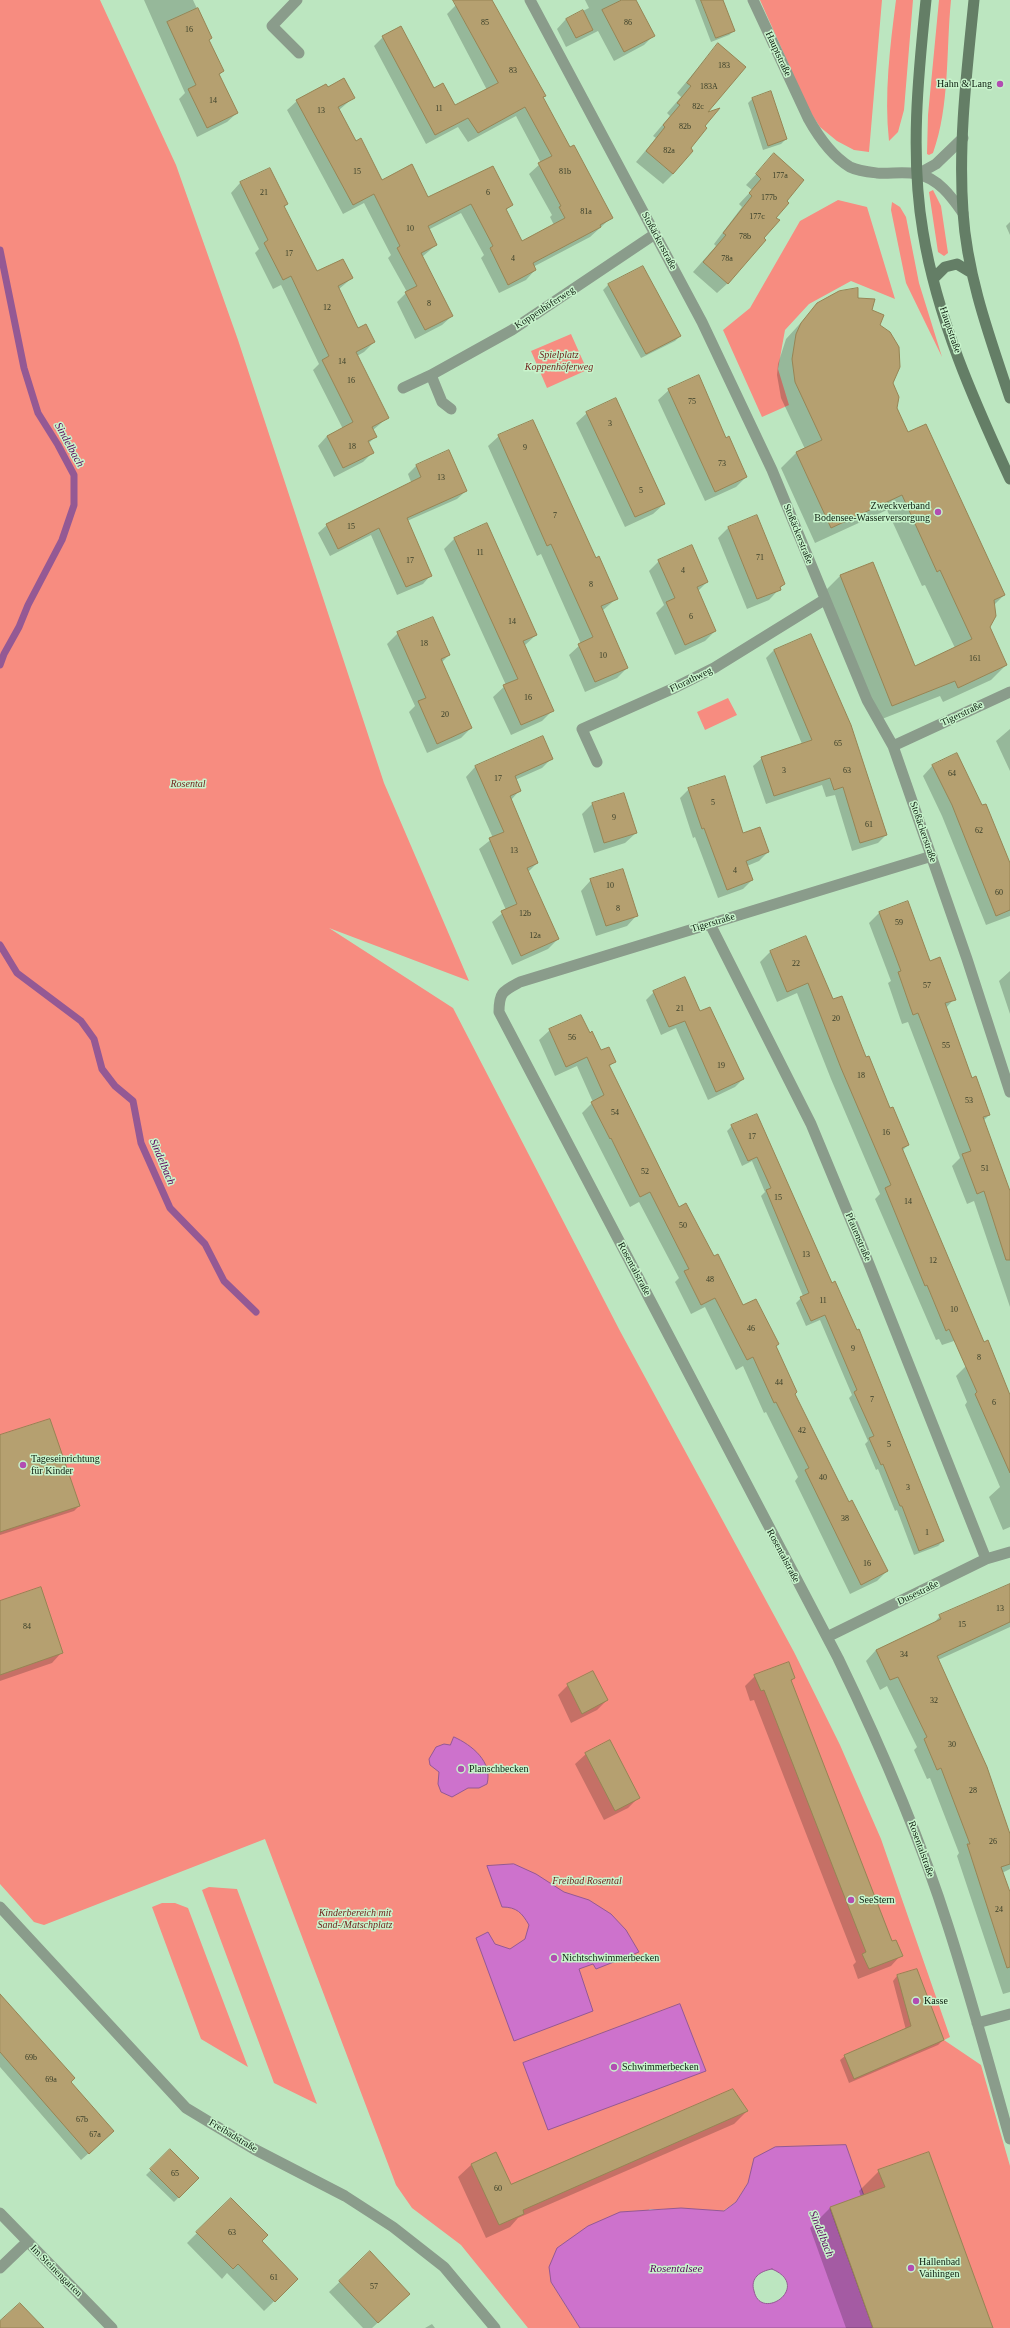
<!DOCTYPE html>
<meta charset="utf-8">
<style>
body{margin:0}
canvas{display:block;background:#bce6c0}
</style>
<canvas width="1010" height="2328"></canvas>
<script>
const g = document.querySelector('canvas').getContext('2d');
g.lineJoin = 'round';
function fillPath(path, color) { g.fillStyle = color; g.fill(path, 'evenodd'); }
function strokePath(path, color, width, dash) { g.strokeStyle = color; g.lineWidth = width; g.lineCap = dash ? 'butt' : 'round'; g.setLineDash(dash || []); g.stroke(path); }
function drawText(font, color, halo, rows, align = 'center') {
  g.font = font + ' Georgia,serif'; g.lineWidth = 3; g.setLineDash([]); g.textBaseline = 'middle'; g.strokeStyle = halo; g.fillStyle = color; for (const [text, x, y, turn = 0] of rows) {
    g.save(); g.translate(x, y); g.rotate((+turn || 0) * Math.PI / 180); g.textAlign = isNaN(turn) ? turn : align; if (halo) g.strokeText(text, 0, 0); g.fillText(text, 0, 0); g.restore();
  }
}
fillPath(new Path2D(`
 M0 0H100L176 165 238 340 384 783 469 981 329 928 453 1008 620 1331 794 1652 840 1745 881 1839 950 2037 944 2040 981 2065 1010 2166V2328H873L830 2207 755 2158 748 2183 736 2202 723 2211 650 2209 551 2282 580 2328H528L461 2245 412 2208 396 2185 265 1839 44 1925 34 1922 0 1884Z
 M760 0H882L869 152 854 150 837 141 820 127 809 110Z
 M896 0H913L904 110 898 132 889 141C884 95 890 46 896 0Z
 M939 0H951C946 50 950 106 933 153L929 155 927 154 928 115Z
 M933 190 941 206 948 253 944 256 938 252 929 192Z
 M838 200 867 207 895 299 851 281 809 304 785 330 778 369 789 405 762 417 723 330 750 308 800 221Z
 M892 202 900 207 906 217 919 283 942 357 906 283 891 210Z
 M571 334 587 370 547 388 531 351Z
 M728 698 737 715 705 730 697 712Z
 M209 1887 237 1889 317 2104 274 2083 202 1890Z
 M162 1903H175L188 1908 248 2067 201 2039 152 1907Z`), '#f78c80');
const water = new Path2D(`
 M454 1737C472 1745 493 1762 487 1784L479 1788H468L452 1797 441 1792 438 1784 439 1772 430 1765 429 1759 436 1747 444 1744 450 1745Z
 M514 1864 536 1874 564 1892 589 1900 611 1914 626 1930 639 1952 596 1969 593 1964 579 1969 593 2011 514 2041 476 1938 488 1932 495 1944 510 1949 525 1939 529 1925C522 1913 517 1907 502 1907L487 1866Z
 M680 2004 706 2071 548 2130 523 2063Z
 M846 2145 864 2196 830 2208 873 2328H580L551 2282 549 2267 557 2248 588 2226 620 2212 681 2208 724 2211 736 2202 748 2183 754 2158 775 2147ZM772 2269C813 2286 761 2323 754 2291 750 2278 760 2271 772 2269Z`);
fillPath(water, '#cd72cc');
strokePath(water, '#945994', 1);
fillPath(new Path2D(`
 M144 0H193L211 38 208 41 223 71 219 75 237 113 227 122 197 137 179 99 185 93Z
 M465 0H491L544 96 542 98 569 148 611 218 590 237 533 267 535 270 526 280 499 293 481 258 484 255 461 213 428 230 436 245 422 257 452 316 442 325 415 339 397 302 407 292 388 258 391 255 364 203 343 214 287 110 297 101 327 88 353 98 339 110 356 142 382 181 428 198 511 205 505 211 521 242 554 225 550 217 552 215 529 174 541 163 516 116 468 142 458 127 426 144 374 46 383 37 434 89 455 107 487 90 447 14 456 5Z
 M585 0H635L653 36 644 45 614 61 598 31 566 47 557 29 566 19 589 8Z
 M695 0H722L734 31 729 35 711 42Z
 M718 44 703 126 673 174 663 184 636 162 656 138 653 136 670 116 667 113 681 97 677 93Z
 M753 98 786 139 781 144 763 150 748 103Z
 M774 155 785 201 728 283 717 293 693 272 716 246 714 244 742 207 739 204 752 190 746 185Z
 M270 169 287 204 284 208 317 273 352 278 339 289 358 329 374 342 364 352 357 356 387 418 373 430 376 436 368 444 372 453 363 462 334 477 318 446 327 436 343 429 313 370 319 364 281 285 273 289 255 253 259 249 231 193 240 183Z
 M1010 222V235L1006 226Z
 M642 267 680 336 675 341 641 358 603 290 608 285Z
 M857 299 871 311 879 325 894 340 900 356 899 366 892 383 896 408 907 433 1004 595 994 605 989 627 1006 665 991 680 943 702 940 696 877 721 825 591 840 576 873 563 914 667 955 648 925 585 922 586 887 510 815 543 781 468 796 453 805 449 781 398 777 375 778 364 786 339 818 304Z
 M669 390 726 439 746 477 736 487 705 501 658 400Z
 M587 413 664 504 653 514 625 527 576 423Z
 M499 436 595 559 617 598 602 611 627 668 617 678 585 692 569 655 581 644 541 554 537 556 488 446Z
 M448 452 466 491 457 499 407 521 431 575 423 584 397 595 371 535 330 556 318 533 327 525 411 482 408 474 416 466Z
 M757 517 784 584 769 600 747 609 718 538 728 528Z
 M454 539 536 635 524 646 552 711 542 721 511 735 493 697 506 685 444 549Z
 M659 561 707 582 697 592 715 631 705 641 675 655 656 613 664 605 649 571Z
 M398 633 449 655 442 662 471 728 461 738 427 753 409 712 415 706 387 644Z
 M811 635 886 835 878 843 852 851 835 795 826 797 822 785 766 804 753 766 762 758 802 744 766 658 774 650Z
 M1010 729V771L996 741Z
 M543 737 552 758 542 768 515 780 520 790 511 800 537 863 528 872 558 939 548 949 512 965 492 922 506 910 479 849 493 838 466 777 475 767Z
 M933 765 1010 865V916L986 925 942 816 923 776Z
 M689 789 743 834 768 852 759 861 747 866 752 880 743 889 718 898 695 837 693 838 680 798Z
 M624 795 636 833 625 843 594 853 582 814 592 804Z
 M591 880 637 915 627 926 596 936 581 891Z
 M907 902 929 962 954 999 946 1008 972 1079 989 1115 983 1121 1010 1194V1307L974 1201 967 1204 952 1166 960 1158 908 1022 902 1024 888 983 891 981 869 923 879 913Z
 M805 937 832 1000 866 1059 908 1145 902 1151 966 1337 942 1345 939 1339 936 1340 875 1199 880 1194 831 1079 797 993 777 1002 760 962 770 952Z
 M1010 971V1014L999 981Z
 M654 992 700 1013 743 1079 735 1087 708 1100 676 1028 661 1035 646 1000Z
 M550 1030 589 1034 601 1051 614 1062 609 1067 678 1208 713 1258 743 1306 775 1346 794 1394 849 1503 887 1571 877 1581 850 1594 795 1481 798 1477 766 1412 764 1413 743 1366 736 1370 705 1307 691 1314 675 1282 679 1278 639 1202 630 1207 582 1113 593 1102 577 1066 555 1076 539 1040Z
 M756 1115 943 1541 938 1546 914 1555 897 1510 895 1511 878 1469 876 1470 865 1444 868 1441 849 1398 852 1395 820 1320 806 1326 796 1303 803 1296 761 1196 765 1192 752 1161 742 1166 727 1131 732 1126Z
 M966 1366 1010 1397V1527L1003 1530 989 1497 1000 1487 965 1405 967 1402 956 1376Z
 M0 1436 79 1506 74 1511 0 1535Z
 M1010 1587V1627L938 1660 957 1700 998 1799 1010 1836V1869L1002 1873 1010 1895V1992L1003 1994 957 1856 959 1853 930 1778 927 1779 914 1750 917 1747 887 1686 880 1690 866 1661 876 1650 933 1624 940 1616Z
 M0 1602 62 1652 52 1663 0 1681Z
 M755 1676 794 1678 790 1682 892 1942 901 1955 891 1966 858 1979 853 1965 856 1962 754 1700 750 1701 745 1686Z
 M568 1685 607 1700 597 1710 571 1723 558 1695Z
 M586 1754 639 1797 628 1808 604 1820 575 1764Z
 M897 1976 943 2040 938 2045 849 2083 840 2060 845 2056 906 2030 893 1981Z
 M0 1996 70 2082 106 2138 81 2160 0 2067Z
 M747 2111 734 2124 518 2218 510 2227 486 2238 458 2177 471 2165 510 2186Z
 M170 2151 198 2178 174 2202 146 2175Z
 M879 2171 992 2328H846L810 2228 830 2208 861 2197 859 2191Z
 M231 2199 260 2241 297 2279 264 2311 227 2273 222 2279 187 2243Z
 M370 2253 398 2304 372 2328H363L329 2292Z
 M432 2324 435 2328H425Z`), '#0003');
strokePath(new Path2D(`
 M0 250 24 368 38 413 58 445 74 475V505L62 540 28 605 19 627 4 654 0 665
 M0 945 17 973 81 1021 94 1039 102 1069 115 1086 133 1101 141 1143 170 1208 205 1244 224 1281 256 1312`), '#945994', 7);
const building = new Path2D(`
 M453 0H492L546 96 543 97 570 147 574 145 613 218 600 225 601 227 533 263 536 270 508 285 490 248 493 246 471 204 428 226 437 245 421 253 453 316 425 330 405 292 417 286 397 248 400 246 374 194 353 205 296 100 326 84 328 87 344 78 355 98 338 107 356 141 361 138 382 180 412 164 428 197 493 166 513 205 506 209 522 241 565 218 559 207 561 206 538 163 552 156 525 107 478 133 468 118 435 135 382 36 401 26 434 88 443 83 455 105 498 83Z
 M622 0H636L655 36 624 52 602 10Z
 M701 0H723L735 31 716 38Z
 M198 8 212 38 209 40 224 71 219 74 238 113 207 128 188 89 196 85 167 22Z
 M583 10 593 30 576 38 566 19Z
 M718 43 746 67 708 112 720 108 705 126 707 128 691 148 693 151 673 174 646 151 665 127 663 125 680 105 677 103 691 86 687 83Z
 M771 91 787 139 768 146 752 98Z
 M774 153 804 180 787 201 789 203 776 218 780 220 764 238 766 240 728 284 703 262 726 235 723 233 752 196 749 193 761 179 756 174Z
 M270 168 288 204 284 206 317 271 343 259 353 278 338 286 358 328 366 324 375 342 356 352 389 418 372 427 377 437 368 441 374 453 343 468 327 436 353 422 322 360 329 356 291 276 283 280 264 243 268 240 240 182Z
 M643 266 681 336 646 354 608 284Z
 M858 288V298L875 299 872 310 884 315 880 325 890 332 899 347 900 367 893 383 899 397 897 408 908 432 926 424 1005 595 994 600 996 616 990 627 1007 665 958 688 955 681 892 706 840 575 873 562 915 666 972 639 940 570 937 572 902 495 831 528 796 452 822 440 795 382 792 359 796 334 801 323 817 303 839 291Z
 M699 375 726 438 729 436 747 477 715 492 668 389Z
 M616 398 665 504 635 517 586 412Z
 M533 420 596 558 599 556 618 599 601 606 628 668 595 682 578 644 593 637 551 544 547 546 498 435Z
 M449 450 467 491 407 518 432 576 406 587 379 528 338 549 326 524 421 477 416 465Z
 M757 515 785 584 780 587 781 590 757 599 728 527Z
 M487 523 537 635 523 641 554 711 521 725 503 685 518 679 454 538Z
 M692 545 708 582 697 587 716 631 685 645 666 602 675 598 658 560Z
 M433 617 450 655 441 659 472 728 437 744 418 701 426 698 397 632Z
 M811 634 851 725 887 835 860 843 843 787 834 790 830 778 774 796 761 757 812 740 774 650Z
 M543 736 553 759 515 776 521 791 510 796 538 863 527 868 559 939 521 956 501 911 517 904 489 838 504 832 475 766Z
 M957 753 982 805 986 804 1010 863V910L996 916 952 805 932 765Z
 M725 776 743 833 760 827 769 852 746 861 753 880 727 890 704 828 702 829 688 788Z
 M624 793 637 833 604 843 592 803Z
 M623 869 638 916 606 926 590 879Z
 M908 901 930 961 940 957 956 1000 945 1003 972 1078 976 1076 990 1115 983 1117 1010 1191V1260H1006L984 1191 977 1194 962 1154 971 1151 918 1013 913 1015 898 972 901 971 879 912Z
 M806 936 833 999 842 996 866 1057 869 1056 890 1108 893 1107 909 1145 902 1148 984 1342 988 1340 1010 1395V1473L975 1394 977 1392 949 1329 946 1331 927 1285 925 1286 885 1188 891 1185 841 1068 808 983 787 992 770 951Z
 M685 977 700 1011 710 1007 744 1079 716 1092 685 1021 669 1027 653 991Z
 M581 1015 590 1033 592 1031 601 1050 609 1047 616 1062 609 1065 679 1207 686 1203 714 1256 718 1254 743 1305 756 1299 779 1344 776 1346 797 1392 795 1394 849 1502 852 1500 888 1571 861 1585 805 1470 809 1468 776 1402 774 1403 753 1357 747 1360 715 1298 701 1305 684 1271 689 1269 650 1192 640 1197 611 1138 610 1139 591 1102 604 1095 587 1057 566 1067 549 1029Z
 M757 1114 832 1283 835 1281 857 1330 859 1329 944 1541 919 1551 902 1506H900L883 1464 881 1465 869 1438 874 1436 854 1392 857 1390 825 1315 811 1321 800 1297 809 1293 766 1190 771 1188 757 1157 748 1161 731 1125Z
 M50 1419 80 1506 0 1532V1435Z
 M1010 1584V1622L937 1656 987 1767 1010 1834V1864L1001 1867 1010 1892V1967L1007 1968 967 1844H970L941 1768 937 1770 924 1739 927 1737 898 1677 890 1680 876 1650 941 1619 939 1615Z
 M41 1587 63 1653 0 1675V1601Z
 M789 1662 795 1678 791 1680 892 1941 896 1940 903 1956 869 1969 862 1954 866 1952 764 1690 761 1691 754 1675Z
 M593 1671 608 1700 582 1714 567 1684Z
 M610 1740 640 1798 615 1811 585 1753Z
 M917 1969 944 2040 854 2079 844 2055 911 2026 897 1975Z
 M0 1994 75 2078 71 2082 114 2131 89 2154 0 2052Z
 M733 2089 748 2111 523 2210 524 2214 499 2225 471 2164 496 2152 511 2184Z
 M170 2149 199 2178 179 2198 150 2169Z
 M929 2152 993 2328H873L830 2207 885 2187 878 2170Z
 M231 2198 268 2235 262 2241 298 2279 275 2302 238 2264 233 2269 196 2232Z
 M370 2251 410 2294 378 2323 339 2281Z
 M20 2303 44 2328H0V2321Z`);
fillPath(building, '#b5a070');
strokePath(building, '#978454', 1);
strokePath(new Path2D(`
 M297 0 272 26 299 53
 M530 0 702 322 772 470 867 700 893 746 967 959 1010 1092
 M753 0 808 118C818 136 832 156 850 167 858 171 868 172 877 173 890 174 905 171 917 174 938 178 951 196 963 213
 M918 174 936 164 963 138
 M403 388 431 375
 M451 409 442 402 431 375 512 330 655 234
 M893 746 1010 692
 M597 762 582 729 672 689 714 668 824 600
 M932 856 520 982C503 991 499 992 499 1012L838 1658C880 1745 919 1834 948 1926 971 1997 990 2068 1010 2139
 M710 924 811 1124 867 1259 986 1559
 M827 1637 986 1559 1010 1552
 M0 1907 186 2108 254 2149 345 2196 393 2227 444 2267 495 2328
 M977 2023 1010 2014
 M0 2213 112 2328
 M0 2268 27 2242`), '#8a9c8b', 11);
strokePath(new Path2D(`
 M926 0C918 76 910 156 923 232 937 318 974 401 1010 479
 M974 0C967 70 958 142 963 212 967 276 990 338 1010 398
 M934 278 945 267 957 264 972 273`), '#647e66', 11);
for (const [x, y, r, color] of [
 [1000,84,4,"#b24db2"],
 [938,512,4,"#b24db2"],
 [23,1465,4,"#b24db2"],
 [461,1769,4,"#b24db2"],
 [851,1900,4,"#b24db2"],
 [554,1958,4,"#b24db2"],
 [916,2001,4,"#b24db2"],
 [614,2067,4,"#b24db2"],
 [911,2268,4,"#b24db2"]
]) { const dot = new Path2D(); dot.arc(x, y, r, 0, 2 * Math.PI); g.fillStyle = color; g.fill(dot); strokePath(dot, '#c8f4cc', 1.5); }
drawText('8px', '#383e28', null, [
 ["85",485,23],
 ["86",628,23],
 ["16",189,30],
 ["183",724,66],
 ["83",513,71],
 ["183A",709,87],
 ["14",213,101],
 ["82c",698,107],
 ["11",439,109],
 ["13",321,111],
 ["82b",685,127],
 ["82a",669,151],
 ["15",357,172],
 ["81b",565,172],
 ["177a",780,176],
 ["21",264,193],
 ["6",488,193],
 ["177b",769,198],
 ["81a",586,212],
 ["177c",757,217],
 ["10",410,229],
 ["78b",745,237],
 ["17",289,254],
 ["4",513,259],
 ["78a",727,259],
 ["8",429,304],
 ["12",327,308],
 ["14",342,362],
 ["16",351,381],
 ["75",692,402],
 ["3",610,424],
 ["18",352,447],
 ["9",525,448],
 ["73",722,464],
 ["13",441,478],
 ["5",641,491],
 ["7",555,516],
 ["15",351,527],
 ["11",480,553],
 ["71",760,558],
 ["17",410,561],
 ["4",683,571],
 ["8",591,585],
 ["6",691,617],
 ["14",512,622],
 ["18",424,644],
 ["10",603,656],
 ["161",975,659],
 ["16",528,698],
 ["20",445,715],
 ["65",838,744],
 ["3",784,771],
 ["63",847,771],
 ["64",952,774],
 ["17",498,779],
 ["5",713,803],
 ["9",614,818],
 ["61",869,825],
 ["62",979,831],
 ["13",514,851],
 ["4",735,871],
 ["10",610,886],
 ["60",999,893],
 ["8",618,909],
 ["12b",525,914],
 ["59",899,923],
 ["12a",535,936],
 ["22",796,964],
 ["57",927,986],
 ["21",680,1009],
 ["20",836,1019],
 ["56",572,1038],
 ["55",946,1046],
 ["19",721,1066],
 ["18",861,1076],
 ["53",969,1101],
 ["54",615,1113],
 ["16",886,1133],
 ["17",752,1137],
 ["51",985,1169],
 ["52",645,1172],
 ["15",778,1198],
 ["14",908,1202],
 ["50",683,1226],
 ["13",806,1255],
 ["12",933,1261],
 ["48",710,1280],
 ["11",823,1301],
 ["10",954,1310],
 ["46",751,1329],
 ["9",853,1349],
 ["8",979,1358],
 ["44",779,1383],
 ["7",872,1400],
 ["6",994,1403],
 ["42",802,1431],
 ["5",889,1445],
 ["40",823,1478],
 ["3",908,1488],
 ["38",845,1519],
 ["1",927,1533],
 ["16",867,1564],
 ["13",1000,1609],
 ["15",962,1625],
 ["84",27,1627],
 ["34",904,1655],
 ["32",934,1701],
 ["30",952,1745],
 ["28",973,1791],
 ["26",993,1842],
 ["24",999,1910],
 ["69b",31,2058],
 ["69a",51,2080],
 ["67b",82,2120],
 ["67a",95,2135],
 ["65",175,2174],
 ["60",498,2189],
 ["63",232,2233],
 ["61",274,2278],
 ["57",374,2287]
]);
drawText('10px', '#0e1e10', '#c8f4cc', [
 ["Hauptstraße",778,54,65],
 ["Stoßäckerstraße",659,241,62],
 ["Koppenhöferweg",545,308,-33],
 ["Hauptstraße",950,330,71],
 ["Stoßäckerstraße",798,534,68],
 ["Florathweg",691,680,-26],
 ["Tigerstraße",962,714,-25],
 ["Stoßäckerstraße",923,832,71],
 ["Tigerstraße",713,923,-17],
 ["Pfauenstraße",858,1237,67],
 ["Rosentalstraße",634,1269,62],
 ["Rosentalstraße",783,1556,62],
 ["Dusestraße",918,1593,-26],
 ["Rosentalstraße",921,1849,70],
 ["Freibadstraße",233,2136,31],
 ["Im Steinengarten",56,2271,45]
]);
drawText('10px', '#0e1e10', '#c8f4cc', [
 ["Hahn & Lang",992,84,"right"],
 ["Zweckverband",930,506,"right"],
 ["Bodensee-Wasserversorgung",930,518,"right"],
 ["Tageseinrichtung",31,1459],
 ["für Kinder",31,1471],
 ["Planschbecken",469,1769],
 ["SeeStern",859,1900],
 ["Nichtschwimmerbecken",562,1958],
 ["Kasse",924,2001],
 ["Schwimmerbecken",622,2067],
 ["Hallenbad",919,2262],
 ["Vaihingen",919,2274]
], 'left');
drawText('italic 10px', '#6f1f1a', '#c8f4cc', [
 ["Spielplatz",559,355],
 ["Koppenhöferweg",559,367],
 ["Rosental",188,784],
 ["Freibad Rosental",587,1881],
 ["Kinderbereich mit",355,1913],
 ["Sand-/Matschplatz",355,1925]
]);
drawText('italic 11px', '#5a005c', '#c8f4cc', [
 ["Sindelbach",69,445,61],
 ["Sindelbach",162,1162,67],
 ["Sindelbach",821,2234,68],
 ["Rosentalsee",676,2269]
]);
</script>
